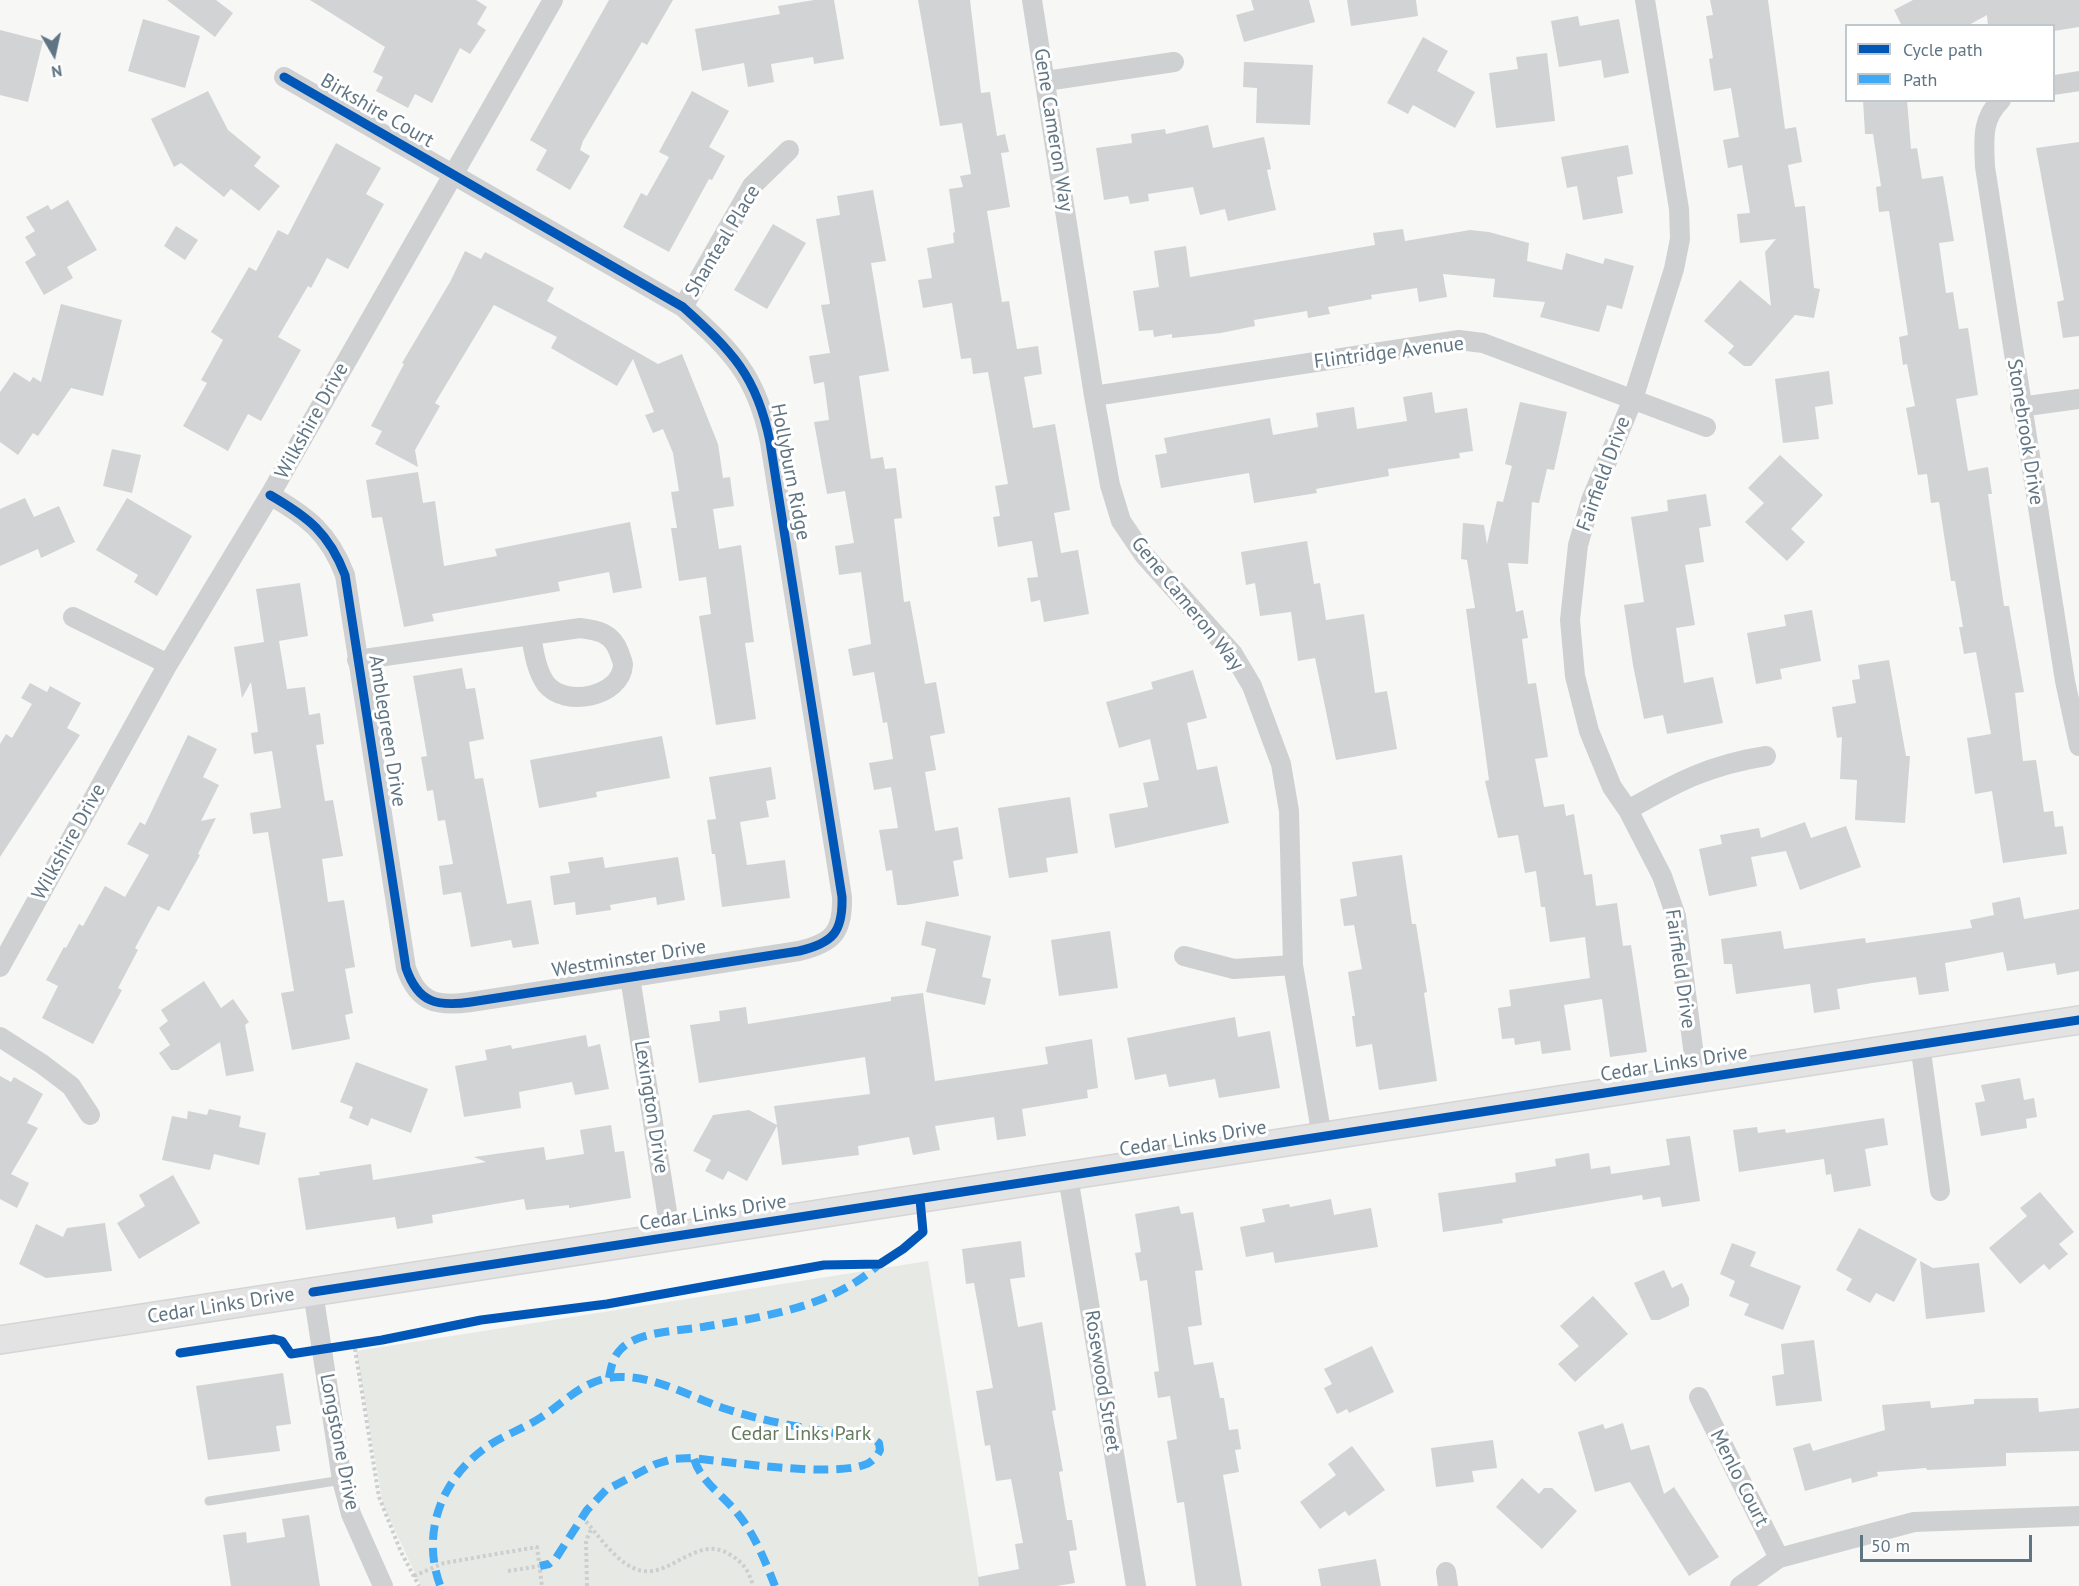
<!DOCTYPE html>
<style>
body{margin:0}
#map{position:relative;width:2079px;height:1586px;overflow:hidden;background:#f7f7f6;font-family:"PT Sans",sans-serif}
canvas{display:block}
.legend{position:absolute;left:1845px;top:24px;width:210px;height:78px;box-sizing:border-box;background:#fff;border:2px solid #bfc8cd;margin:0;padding:8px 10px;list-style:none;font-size:18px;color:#607583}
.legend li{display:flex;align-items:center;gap:12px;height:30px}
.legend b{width:30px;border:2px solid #bfc8cd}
.north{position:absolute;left:24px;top:24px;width:60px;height:60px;-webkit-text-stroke:4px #fff;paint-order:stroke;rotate:171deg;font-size:16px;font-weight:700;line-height:24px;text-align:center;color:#607583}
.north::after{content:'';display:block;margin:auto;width:21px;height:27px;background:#607583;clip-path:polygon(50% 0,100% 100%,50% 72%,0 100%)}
.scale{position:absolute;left:1860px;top:1535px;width:172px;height:27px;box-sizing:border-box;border:3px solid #607583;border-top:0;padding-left:8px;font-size:18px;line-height:21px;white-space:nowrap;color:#607583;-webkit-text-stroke:4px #fff;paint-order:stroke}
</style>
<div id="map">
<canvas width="2079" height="1586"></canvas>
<ul class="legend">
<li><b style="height:8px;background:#0057b8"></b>Cycle path</li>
<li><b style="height:8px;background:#3fa9f5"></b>Path</li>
</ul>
<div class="north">N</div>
<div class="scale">50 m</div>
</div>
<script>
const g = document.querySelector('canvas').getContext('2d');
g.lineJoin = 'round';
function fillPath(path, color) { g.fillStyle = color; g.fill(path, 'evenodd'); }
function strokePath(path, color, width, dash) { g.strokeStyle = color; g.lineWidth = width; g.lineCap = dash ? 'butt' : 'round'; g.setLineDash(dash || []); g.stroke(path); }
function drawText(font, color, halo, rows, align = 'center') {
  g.font = font + ' "PT Sans",sans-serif'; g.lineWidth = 6; g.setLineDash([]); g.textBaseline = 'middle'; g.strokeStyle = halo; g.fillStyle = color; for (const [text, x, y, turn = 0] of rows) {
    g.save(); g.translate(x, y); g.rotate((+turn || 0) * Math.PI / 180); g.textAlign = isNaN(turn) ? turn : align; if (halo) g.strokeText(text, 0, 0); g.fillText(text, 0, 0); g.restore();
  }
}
fillPath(new Path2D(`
 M928 1261 980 1586H421L383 1505 356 1351Z`), '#e7eae4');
fillPath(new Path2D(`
 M167 0H216L233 13 215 37Z
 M310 0H476L487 7 477 24 486 30 470 54 460 48 432 103 415 94 408 108 376 91 383 77 373 72 385 47Z
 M609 0H673L647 45 642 42 583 141 580 150 590 156 570 190 536 170 547 150 530 140Z
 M814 0H834L844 59 814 64 813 57 771 64 774 82 748 87 744 63 702 71 695 29 780 14 778 6Z
 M918 0H970L981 93 990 92 997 136 1005 134 1009 152 1001 153 1010 207 987 211 1002 302 1009 301 1017 349 1038 346 1042 374 1024 377 1033 428 1055 424 1070 510 1054 513 1061 553 1078 550 1089 614 1044 622 1040 600 1031 602 1027 578 1038 577 1032 541 998 547 993 517 1000 516 995 486 1008 484 988 372 973 374 971 358 961 359 952 303 923 308 918 280 932 278 927 248 954 243 953 233 955 232 949 189 963 187 960 176 971 174 962 123 940 126Z
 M1251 0H1309L1315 22 1244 42 1236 15 1254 10Z
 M1347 0H1416L1418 16 1351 26Z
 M1710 0H1768L1785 129 1796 127 1802 162 1788 165 1795 207 1805 206 1814 288 1820 289 1814 318 1795 315 1751 366H1744L1728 353 1734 346 1704 321 1740 280 1771 306 1765 252 1776 239 1740 243 1737 214 1750 213 1742 165 1728 168 1723 140 1739 137 1731 88 1714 91 1709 59 1713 58 1706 16 1713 15Z
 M1913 0H2079V27L2054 31V26H1988L1987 15 1967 26H1902L1894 10Z
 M1578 16 1580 26 1619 19 1629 73 1604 78 1601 60 1559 67 1551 21Z
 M143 19 200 36 185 88 128 71Z
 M0 30 43 41 28 102 0 95Z
 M1423 37 1448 51 1437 71 1475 92 1455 128 1413 105 1408 114 1387 103Z
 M1547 53 1555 121 1496 128 1489 73 1518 69 1516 57Z
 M1244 62 1313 65 1310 125 1256 123 1257 88 1243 87Z
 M208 91 228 130 261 157 254 166 280 186 259 211 231 189 224 197 181 163 174 167 151 119Z
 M692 91 729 111 709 147 725 156 712 180 709 179 669 252 623 227 641 193 647 196 669 157 659 152Z
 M1863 100H1907L1911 149 1917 148 1922 179 1943 176 1954 241 1939 243 1946 293 1953 292 1959 329 1968 328 1978 395 1956 399 1968 471 1988 467 1992 494H1988L2004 606H2009L2024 692 2015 693 2023 761 2036 760 2044 812 2053 811 2055 827 2063 826 2067 854 2003 863 1992 791 1975 794 1967 738 1991 734 1976 652 1964 654 1959 627H1963L1955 581H1951L1939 502 1931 503 1927 474 1918 475 1906 408 1915 406 1907 364 1903 365 1899 337 1908 335 1889 211 1879 212 1876 187 1881 186 1873 134H1865Z
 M1208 125 1213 148 1264 137 1271 169 1267 170 1276 210 1228 221 1225 209 1200 215 1193 187 1148 194 1149 201 1130 204 1128 196 1104 200 1096 148 1132 143 1131 134 1165 129 1166 134Z
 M2079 142V336L2063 338 2057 302 2064 300 2036 148Z
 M336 143 381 168 366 194 384 204 348 269 327 258 311 288 308 286 278 337 301 350 261 421 248 414 228 451 183 426 207 383 201 380 223 340 211 332 249 267 256 271 278 230 288 235Z
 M1628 145 1633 174 1617 177 1623 213 1583 220 1577 186 1567 188 1561 157Z
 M873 190 886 261 871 263 889 371 859 376 871 459 883 457 885 469 896 468 902 518 894 519 904 602 910 601 925 684 936 682 945 733 930 736 936 770 925 772 935 831 958 827 963 859 953 861 959 896 905 905H897L892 870 886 871 879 830 898 828 891 787 874 790 869 763 893 759 887 722 883 723 874 672 853 676 848 649 871 644 861 572 839 575 835 546 854 543 845 491 827 494 814 422 829 420 824 382 814 384 809 356 830 353 821 305 830 304 816 219 840 215 837 196Z
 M68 200 97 250 67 267 73 278 44 295 25 262 36 255 25 237 35 231 26 217 48 205 51 210Z
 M773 224 806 243 767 309 734 290Z
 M176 226 198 240 185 260 164 246Z
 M1403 229 1405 241 1470 230 1489 232 1529 243 1527 261 1562 270 1566 253 1603 264 1605 258 1634 266 1622 309 1607 305 1599 332 1540 317 1545 302 1493 297 1495 279 1443 274 1447 297 1419 302 1417 288 1371 295 1372 299 1328 307 1330 314 1308 318 1307 311 1254 320 1255 326 1221 333 1172 338V334L1154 337 1153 330 1139 331 1133 291 1159 287 1154 251 1186 246 1190 277 1375 245 1373 233Z
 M465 251 481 259 485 252 554 288 547 301 658 364 682 354 718 444 723 478 730 477 734 506 713 509 719 549 741 545 754 642 745 643 756 719 716 725 699 616 711 614 706 577 679 581 671 528H677L671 492 679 491 673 453 663 429 653 433 645 415 654 412 633 359 617 386 551 348 557 337 494 305 435 403 440 406 415 450 418 467 375 444 382 431 371 426 404 364 402 363 450 282Z
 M61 304 122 320 103 396 71 388 38 436 33 433 18 455 0 442V392L14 372 30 382 33 377 41 382Z
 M1829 371 1833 404 1815 407 1819 439 1783 443 1775 379Z
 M1432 392 1435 413 1467 408 1473 451 1459 453 1460 458 1388 469 1389 476 1316 489 1317 493 1254 503 1249 473 1161 488 1155 455 1167 453 1164 438 1270 418 1273 435 1318 427 1316 413 1354 407 1357 429 1407 421 1403 397Z
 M1520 402 1567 412 1554 470 1547 469 1539 503 1532 502 1528 564 1508 563 1516 612 1523 610 1528 638 1522 639 1528 684 1536 683 1548 757 1535 759 1544 807 1564 804 1566 816 1574 814 1584 875 1592 874 1596 906 1617 903 1623 946 1631 945 1647 1052 1610 1057 1602 999 1564 1005 1571 1050 1542 1054 1540 1041 1515 1045 1514 1038 1502 1039 1498 1008 1511 1006 1509 990 1590 978 1585 937 1550 942 1545 907H1541L1536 871 1525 873 1518 835 1498 838 1485 781 1489 780 1466 609 1475 608 1467 560 1461 559 1463 523 1484 525 1487 544 1497 501 1503 502 1512 466 1505 464Z
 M112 449 141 455 132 493 103 486Z
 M1780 455 1823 495 1791 529 1805 542 1787 561 1745 522 1764 503 1748 488Z
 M418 472 423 503 435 501 444 566 497 556 495 549 630 522 642 588 613 593 609 572 558 582 560 591 432 614 434 621 404 627 382 517 372 518 366 480Z
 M1706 494 1711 526 1699 528 1704 562 1685 565 1695 625 1676 628 1684 683 1713 677 1723 723 1667 734 1663 715 1644 719 1633 665 1624 605 1644 602 1631 517 1668 511 1667 500Z
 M25 498 34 517 59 506 75 542 41 558 38 549 0 566V509Z
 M127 498 192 536 157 596 134 582 138 575 96 550Z
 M1307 541 1314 584 1320 583 1326 620 1364 614 1375 693 1387 691 1397 749 1336 760 1315 658 1298 661 1291 612 1260 616 1255 583 1246 585 1241 552Z
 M300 583 308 636 279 641 287 689 305 687 309 715 320 713 324 744 316 745 325 801 333 800 343 856 322 859 328 902 344 900 355 967 345 969 353 1013 345 1015 350 1039 292 1050 281 993 294 991 268 832 253 834 250 813 281 808 272 751 254 754 251 733 258 732 251 682 242 698 234 647 264 642 256 589Z
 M1812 610 1821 661 1780 669 1782 679 1756 684 1747 633 1786 626 1784 615Z
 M1889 660 1906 756H1910L1905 823 1855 820 1857 780 1840 779 1842 737 1837 738 1832 707 1856 703 1852 680 1860 679 1858 665Z
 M462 668 466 689 475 688 484 739 469 742 475 779 483 778 507 904 531 900 539 944 513 948 511 940 471 947 461 892 443 895 439 866 453 864 445 820 438 821 433 790 427 791 421 757 427 756 413 676Z
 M1193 670 1207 718 1187 723 1197 770 1217 766 1229 823 1115 848 1109 814 1148 807 1143 783 1159 780 1150 739 1119 748 1106 702 1153 689 1151 682Z
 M30 683 47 692 50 686 81 703 67 728 80 735 0 857V744L6 734 12 738 32 704 21 698Z
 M188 735 217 749 203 777 219 785 201 821 216 818 198 854 200 855 169 911 158 906 135 948 138 950 118 988 122 990 93 1044 42 1018 58 986 46 980 64 947 66 948 79 924 83 926 105 886 125 897 149 855 127 844 140 822 145 825Z
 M662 736 670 778 596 792 597 797 539 808 530 760Z
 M771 767 776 799 766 801 769 817 740 822 747 865 785 860 790 898 722 907 715 854H712L707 820 716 819 709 777Z
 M1070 797 1078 853 1046 858 1048 872 1009 878 998 808Z
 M1805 822 1811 838 1846 826 1861 867 1800 890 1786 851 1751 857 1757 886 1709 896 1699 849 1722 844 1720 835 1759 828 1761 838Z
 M1402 855 1412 924H1416L1427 992 1424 993 1437 1081 1379 1090 1372 1044 1356 1047 1352 1016H1355L1348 972 1362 969 1354 925 1344 926 1340 899 1357 896 1352 862Z
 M603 857 605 868 678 857 685 900 657 905 656 897 610 905 611 910 576 915 575 902 554 905 550 876 570 873 568 862Z
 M2020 897 2024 919 2079 909V971L2057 975 2055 963 2007 971 2003 952 1945 963 1949 991 1919 995 1916 977 1872 983 1837 989 1840 1009 1814 1013 1810 984 1736 994 1732 964H1724L1721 939 1781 931 1784 949 1865 938 1866 943 1972 928 1970 920 1994 915 1992 903Z
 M926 921 991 936 982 977 991 979 985 1005 926 992 936 949 921 945Z
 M1110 931 1118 988 1059 996 1051 940Z
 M204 981 221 1008 233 999 249 1022 245 1025 254 1071 226 1076 220 1042 178 1070H171L159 1053 170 1045 159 1028 168 1021 161 1010Z
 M923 993 935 1081 1048 1064 1045 1047 1092 1039 1098 1088 1087 1090 1088 1098 1022 1109 1026 1136 997 1140 994 1117 935 1126 940 1150 913 1155 909 1137 858 1146 859 1155 782 1165 777 1126 747 1181 728 1171 723 1180 705 1171 711 1160 693 1151 713 1115 749 1110 777 1125 774 1106 870 1094 865 1057 699 1083 690 1025 720 1021 719 1011 746 1007 748 1024 891 1001V997Z
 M1235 1017 1238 1037 1270 1031 1280 1088 1219 1098 1215 1079 1169 1087 1166 1074 1135 1080 1127 1038Z
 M586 1035 588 1047 600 1044 609 1089 575 1095 572 1082 519 1092 521 1108 464 1117 455 1066 487 1060 485 1050 511 1045 512 1049Z
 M356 1062 428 1089 411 1133 371 1118 368 1126 349 1118 353 1107 340 1102Z
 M0 1076 11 1082 14 1077 43 1094 27 1123 38 1128 11 1174 29 1183 17 1208 0 1199Z
 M2020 1078 2024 1100 2034 1098 2037 1117 2026 1119 2027 1128 1981 1136 1975 1103 1985 1101 1981 1085Z
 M209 1109 241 1116 239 1127 266 1133 259 1165 214 1154 210 1170 162 1160 172 1116 187 1119 188 1111 207 1115Z
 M1884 1118 1888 1145 1865 1149 1871 1186 1834 1192 1831 1174 1826 1175 1824 1159 1739 1172 1733 1130 1757 1127 1758 1133 1785 1129 1786 1133Z
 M611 1125 615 1152 624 1151 631 1198 569 1208V1205L526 1210 524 1199 432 1215 433 1223 397 1229 395 1217 306 1230 298 1178 320 1175 319 1172 371 1164 373 1180 486 1162 474 1157 544 1147 546 1160 584 1154 580 1130Z
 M1690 1136 1700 1201 1662 1207 1660 1197 1643 1200 1642 1195 1502 1219 1503 1223 1443 1232 1438 1193 1516 1182 1515 1173 1556 1166 1555 1159 1589 1153 1591 1169 1610 1166 1611 1174 1670 1165 1666 1139Z
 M173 1175 200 1223 139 1259 117 1223 145 1206 139 1195Z
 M2040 1192 2074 1232 2059 1244 2068 1254 2049 1270 2044 1264 2020 1284 1989 1248 2027 1216 2020 1208Z
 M1331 1199 1334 1215 1371 1208 1378 1247 1275 1263 1273 1252 1246 1257 1240 1227 1265 1222 1262 1209 1289 1204 1290 1207Z
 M1179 1206 1181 1214 1193 1212 1203 1270 1195 1271 1202 1325 1188 1327 1194 1365 1213 1362 1220 1398H1224L1229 1430 1238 1429 1241 1449 1235 1450 1239 1472 1223 1475 1242 1586H1196L1184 1502 1177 1503 1167 1441 1177 1439 1170 1396 1158 1398 1154 1372 1159 1371 1147 1280 1140 1281 1135 1253 1141 1252 1135 1214Z
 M105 1223 112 1271 46 1278 19 1264 36 1224 63 1237 67 1228Z
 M1859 1228 1917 1259 1894 1302 1876 1293 1870 1303 1846 1290 1852 1279 1836 1270Z
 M1021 1241 1025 1277 1010 1279 1018 1327 1042 1322 1056 1410 1052 1411 1063 1471 1059 1472 1067 1520H1072L1077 1550 1069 1551 1075 1583 1057 1586H979L978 1577 1019 1569 1015 1544 1023 1543 1011 1479 996 1481 990 1445 985 1446 976 1391 993 1388 974 1283 966 1284 962 1249Z
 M1732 1243 1756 1252 1750 1266 1801 1286 1783 1330 1744 1315 1749 1304 1729 1296 1735 1281 1720 1274Z
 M1920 1261 1933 1268 1979 1263 1985 1312 1926 1319Z
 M1664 1270 1672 1288 1682 1283 1689 1298V1306L1659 1320H1651L1634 1283Z
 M1593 1296 1628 1334 1575 1382 1558 1364 1579 1346 1560 1326Z
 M1814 1340 1822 1401 1776 1406 1772 1376 1784 1374 1781 1344Z
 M1372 1346 1394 1392 1349 1413 1347 1409 1337 1414 1324 1388 1332 1384 1324 1369Z
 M283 1373 291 1424 276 1426 280 1451 208 1460 196 1386Z
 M2038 1398 2039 1412 2079 1408V1451L2006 1453V1466L1927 1470 1926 1468 1877 1472 1878 1476 1852 1483 1851 1478 1805 1491 1793 1448 1810 1443 1813 1451 1885 1430 1882 1405 1930 1401 1931 1408 1974 1404V1399Z
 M1623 1423 1631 1450 1649 1445 1664 1494 1674 1487 1719 1557 1689 1576 1630 1482 1595 1492 1578 1432 1603 1424 1605 1429Z
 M1493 1440 1497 1468 1472 1471 1474 1482 1436 1487 1431 1448Z
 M1352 1446 1385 1490 1349 1516 1345 1511 1320 1529 1300 1502 1336 1475 1328 1464Z
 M1522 1478 1539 1494 1544 1488H1552L1577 1511 1542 1549 1496 1507Z
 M309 1515 320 1586H231L223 1535 246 1532 247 1543 285 1537 282 1519Z
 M1376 1559 1381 1586H1321L1318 1569Z`), '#d2d3d4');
const secondary = new Path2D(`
 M0 1340 2079 1020`);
strokePath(secondary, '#d4d5d5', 30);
strokePath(new Path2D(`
 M354 1343 379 1497 401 1552 419 1586
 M582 1517C598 1534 618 1567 643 1571 673 1575 698 1535 729 1554 743 1562 749 1571 753 1586
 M508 1571 540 1566
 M414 1576 444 1563 537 1547 542 1586
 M587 1586 586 1541 592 1527`), '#cccecf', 4, [3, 3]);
strokePath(new Path2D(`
 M209 1501 342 1480`), '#cfd0d1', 9);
strokePath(new Path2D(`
 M1032 0 1094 396 1110 485 1121 521 1144 555 1233 654 1252 686 1281 764 1289 811 1293 965 1322 1137
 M1645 0 1679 209 1680 239 1674 269 1633 399 1591 500 1578 545 1570 620 1575 676 1589 731 1612 787 1628 810 1662 876 1676 916 1697 1079
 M1046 81 1174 62
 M2054 85 2079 81
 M2001 100C1981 119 1984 141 1985 167L2065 681 2079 746
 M683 307 752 186 789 150
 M1094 396 1459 340 1483 343 1706 427
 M2020 407 2079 399
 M270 495C308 517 329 533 345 575L406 968C418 1003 437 1007 471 1002L799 951C833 943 843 932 842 897L770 442C757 376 732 351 683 307L284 77
 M73 617 168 664
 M357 660 580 628C598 630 612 633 619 652 620 656 623 661 623 665 621 697 565 708 546 684 536 670 534 652 531 636
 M1628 810C1677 782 1709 765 1766 756
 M1184 956 1234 969 1293 965
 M0 967 168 664 270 495 553 0
 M630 977 671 1237
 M0 1037 42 1064 71 1086 90 1115
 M1920 1044 1940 1191
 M1068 1177 1136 1586
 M313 1292 342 1480 351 1514 383 1586
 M1699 1397 1779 1558
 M1446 1572 1448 1586
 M1740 1586 1779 1558 1914 1522 2079 1516`), '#cfd0d1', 20);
strokePath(secondary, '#e2e3e2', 27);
strokePath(new Path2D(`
 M609 1378C611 1367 613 1357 621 1349 639 1330 684 1331 708 1326 764 1317 834 1306 878 1265
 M694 1459C701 1482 724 1496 738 1514 755 1535 765 1561 775 1586
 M440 1585C421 1533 441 1478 488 1446 504 1435 523 1429 540 1418 567 1401 584 1378 619 1377 655 1376 689 1396 723 1408 771 1424 824 1431 875 1440L879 1443 880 1450C877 1457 871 1463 864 1465 828 1477 732 1462 691 1458L673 1459 656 1464 606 1490 587 1510 556 1558 549 1564 540 1566`), '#3fa9f5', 8, [15, 8]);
strokePath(new Path2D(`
 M270 495C308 517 329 533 345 575L406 968C418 1003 437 1007 471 1002L799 951C833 943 843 932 842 897L770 442C757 376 732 351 683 307L284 77
 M313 1292 2079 1020
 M180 1353 274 1339 282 1341 291 1354 382 1340 481 1320 607 1304 824 1265 880 1264 903 1249 923 1232 920 1199`), '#0057b8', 9);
drawText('20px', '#607583', '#fff', [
 ["Birkshire Court",377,111,30],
 ["Gene Cameron Way",1053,130,81],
 ["Shanteal Place",723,241,-59],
 ["Flintridge Avenue",1389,353,-7],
 ["Wilkshire Drive",312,421,-61],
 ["Stonebrook Drive",2025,432,81],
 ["Hollyburn Ridge",790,472,79],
 ["Fairfield Drive",1604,474,-70],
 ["Gene Cameron Way",1187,604,51],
 ["Amblegreen Drive",387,731,81],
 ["Wilkshire Drive",69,842,-61],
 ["Westminster Drive",629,959,-9],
 ["Fairfield Drive",1680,969,82],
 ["Cedar Links Drive",1674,1064,-9],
 ["Lexington Drive",651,1107,81],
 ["Cedar Links Drive",1193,1139,-9],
 ["Cedar Links Drive",713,1213,-9],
 ["Cedar Links Drive",221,1306,-9],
 ["Rosewood Street",1102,1381,81],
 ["Longstone Drive",339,1442,79],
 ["Menlo Court",1739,1478,63]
]);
drawText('20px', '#667a5f', '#fff', [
 ["Cedar Links Park",801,1434]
]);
</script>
